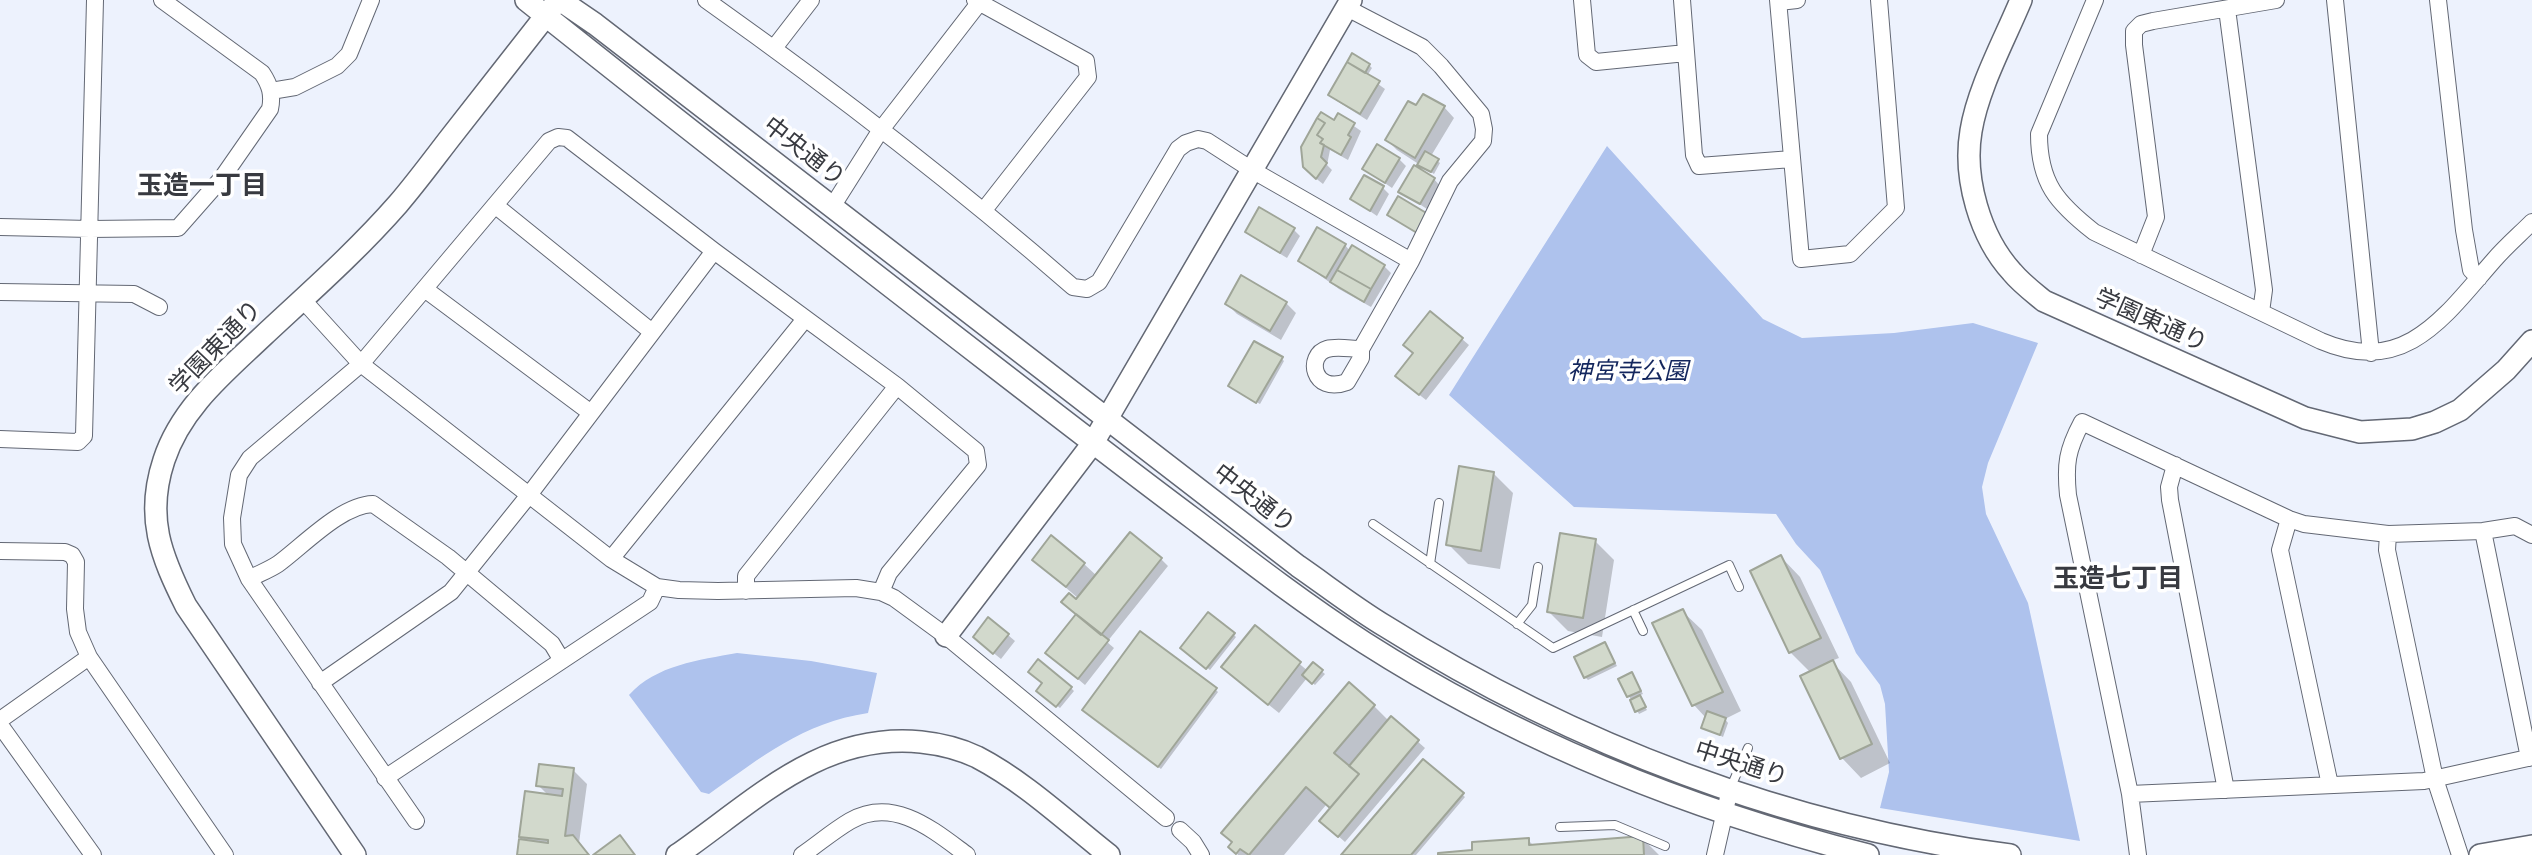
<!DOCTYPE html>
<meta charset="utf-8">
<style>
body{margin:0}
canvas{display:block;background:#edf2fd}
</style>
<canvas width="2532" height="855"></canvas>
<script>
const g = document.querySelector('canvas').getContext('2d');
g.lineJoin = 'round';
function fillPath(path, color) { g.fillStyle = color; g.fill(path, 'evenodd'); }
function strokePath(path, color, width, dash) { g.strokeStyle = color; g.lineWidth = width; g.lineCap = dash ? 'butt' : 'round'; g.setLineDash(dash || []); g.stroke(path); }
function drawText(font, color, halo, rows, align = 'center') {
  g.font = font + ' Literata,"Noto Sans JP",serif'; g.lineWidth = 7; g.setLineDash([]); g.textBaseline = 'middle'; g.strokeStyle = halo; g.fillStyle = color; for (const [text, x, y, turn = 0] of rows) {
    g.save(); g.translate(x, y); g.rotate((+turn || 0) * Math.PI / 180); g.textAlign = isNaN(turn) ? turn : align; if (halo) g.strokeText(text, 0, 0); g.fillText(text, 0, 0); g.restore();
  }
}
fillPath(new Path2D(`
 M1607 146 1763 319 1802 338 1894 333 1973 323 2038 343 1988 463 1982 487 1986 514 2028 603 2080 841 1880 808 1889 772 1885 704 1880 685 1856 653 1820 570 1796 544 1776 514 1574 507 1449 395Z
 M737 653 811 661 877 673 868 713C802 723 762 757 709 794L701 792 629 695C656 665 699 660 737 653Z`), '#aec2ed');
fillPath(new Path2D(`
 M1369 65 1372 68 1367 76 1385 89 1367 120 1337 101 1330 95Z
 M1444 107 1454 118 1431 156 1440 163 1434 174 1397 150 1387 140 1417 108Z
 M1338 115 1361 131 1348 160 1330 150 1327 165 1332 170 1323 184 1309 173 1303 158Z
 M1399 159 1406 166 1392 188 1364 169Z
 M1434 179 1440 186 1427 209 1401 192Z
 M1383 188 1389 194 1377 216 1352 199Z
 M1293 229 1300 236 1287 258 1254 238 1247 232Z
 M1345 245 1350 251 1384 266 1391 273 1371 307 1339 289 1300 261Z
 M1286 303 1296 313 1281 340 1237 314 1227 304Z
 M1462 339 1469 345 1426 400 1403 382Z
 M1281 358 1284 361 1260 404 1233 389Z
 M1493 473 1513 493 1500 569 1468 564 1448 544Z
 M1595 541 1614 560 1602 637 1568 631 1549 612Z
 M1781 557 1800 577 1839 658 1831 661 1851 682 1890 763 1861 778 1842 758 1802 677 1811 673 1790 652 1752 572Z
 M1161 559 1168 566 1107 642 1114 648 1085 685 1054 659 1077 615V602L1079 599 1034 560 1084 564 1097 576Z
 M1682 611 1702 630 1741 711 1725 719 1728 723 1723 737 1703 727 1706 718 1694 705 1655 624Z
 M1255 627 1308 671 1313 664 1325 674 1315 685 1307 678 1279 713 1234 677Z
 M1233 634 1236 637 1210 670 1185 650Z
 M1008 635 1015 641 1001 659 981 643Z
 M1607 647 1617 666 1588 680 1585 677Z
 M1632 674 1643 694 1638 696 1647 710 1639 714 1629 696Z
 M1071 688 1074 691 1060 708 1041 693Z
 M1215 689 1218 692 1161 769 1087 713Z
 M1374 706 1389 721 1391 718 1425 748 1345 842 1328 827 1331 810 1326 805 1284 855H1238L1231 847Z
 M1423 761 1465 797 1416 855H1343Z
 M573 770 587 784 579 843 590 855H519L527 842 521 836 549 796 538 785Z
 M1642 838 1659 855H1440L1474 851 1528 840 1535 847Z`), '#0003');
const building = new Path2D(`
 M1352 53 1370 64 1365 73 1347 62Z
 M1347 62 1380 81 1360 114 1328 95Z
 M1423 94 1445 106 1415 158 1385 140 1408 101 1416 105Z
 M1321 112 1334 120 1338 113 1355 123 1348 135 1351 137 1341 155 1320 143 1323 139 1317 135 1325 123 1317 118Z
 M1317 118 1325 123 1317 135 1323 139 1320 143 1324 145 1321 157 1327 163 1316 179 1303 167 1301 147Z
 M1377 144 1400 158 1385 183 1362 169Z
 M1425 151 1439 159 1431 172 1417 165Z
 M1414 165 1435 178 1420 204 1398 192Z
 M1364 175 1384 186 1370 211 1350 199Z
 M1398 196 1428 214 1417 233 1387 215Z
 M1259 207 1295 228 1280 253 1245 232Z
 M1317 227 1346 244 1326 278 1298 261Z
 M1352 245 1385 265 1371 289 1337 270Z
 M1337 270 1371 289 1364 302 1330 282Z
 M1241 275 1287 302 1270 331 1225 304Z
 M1430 311 1463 338 1419 395 1395 376 1413 353 1403 345Z
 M1254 341 1283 357 1256 403 1228 386Z
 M1459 466 1494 472 1481 551 1446 545Z
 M1130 532 1162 558 1101 635 1061 602 1069 593 1076 599Z
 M1560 533 1596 539 1583 618 1547 612Z
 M1051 535 1085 563 1066 587 1032 560Z
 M1781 555 1821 638 1789 653 1750 571Z
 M1683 609 1723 692 1692 706 1652 623Z
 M1208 612 1235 633 1206 669 1180 648Z
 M1076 614 1109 640 1078 679 1045 653Z
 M988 617 1009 634 993 654 973 637Z
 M1255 625 1301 662 1268 705 1221 667Z
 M1140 631 1217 688 1158 767 1082 710Z
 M1605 642 1615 663 1584 678 1574 657Z
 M1038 659 1072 687 1056 707 1036 691 1042 683 1028 672Z
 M1833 660 1872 744 1840 759 1800 676Z
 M1313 662 1323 670 1312 684 1302 675Z
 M1632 672 1641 691 1627 697 1618 679Z
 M1349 682 1375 705 1334 753 1359 774 1330 808 1306 787 1249 855 1240 849 1236 854 1228 847 1232 842 1221 833Z
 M1640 695 1646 707 1635 712 1630 700Z
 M1707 711 1726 718 1720 735 1701 728Z
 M1391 716 1419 740 1338 837 1319 821 1359 774 1349 766Z
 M1423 759 1464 793 1411 855H1341Z
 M539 764 574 768 565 836 573 835 589 855H517L519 839 548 843V840L519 837 525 791 562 796 563 789 536 786Z
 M620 835 635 855H593Z
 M1643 836 1644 855H1438V853L1472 850V842L1529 838V845Z`);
fillPath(building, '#d2d9cc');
strokePath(building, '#9fa598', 2);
const service = new Path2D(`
 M1373 524 1553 648 1729 565 1739 587
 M1430 564 1439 503
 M1633 610 1643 631
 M1517 624 1532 605 1538 567
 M1730 789 1748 748
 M1560 827 1615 825 1665 846`);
const minor = new Path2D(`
 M706 0C833 90 956 185 1073 287L1087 289 1099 282 1178 149 1186 143 1198 139 1207 141 1252 170 1411 261
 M975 0 1086 61 1088 77 984 210
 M1582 0 1587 55 1596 62 1686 53
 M1682 0 1694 155 1699 166 1792 159
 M1778 0 1801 259 1850 254 1896 208 1879 0
 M2095 0 2039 134C2039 183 2057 203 2094 232L2321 341C2405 377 2444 317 2494 260 2505 247 2519 235 2532 222
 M2335 0 2371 353
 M2438 0 2464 230 2471 270 2479 278
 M1779 2 1797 0
 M1347 8 1422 47 1441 66 1481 114 1484 129 1483 141 1450 181 1411 261 1361 349V358L1347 382C1312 395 1306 355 1327 349 1337 346 1351 349 1361 349
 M2227 9 2264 290 2261 312
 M774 48 811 0
 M271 91 295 87 337 66 349 54 371 0
 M496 206 652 332
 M832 207 880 131 979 3
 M0 227 90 229 178 228 222 178 270 109C273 95 270 85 262 73L162 0
 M2141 255 2156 217 2134 45V31L2141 24 2153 21 2276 0
 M426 290 591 413
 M0 292 134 294 159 307
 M302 299 361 364 611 559 657 587 679 590 718 591 856 588 881 592 894 598 946 636 1166 818
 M0 439 78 442 84 436 95 0
 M2175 465 2169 487 2170 500 2226 790
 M2289 519 2280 550 2330 785
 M2483 531 2529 758
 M2388 534 2387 550 2435 779 2460 855
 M2532 535 2515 526 2483 531 2388 534 2304 524 2289 519 2082 422C2067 450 2065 464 2068 495L2130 794 2424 781 2532 757
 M0 551 65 552 72 555 76 562 75 609 78 632 89 657 225 855
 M611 559 805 319
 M249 579C258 574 269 570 278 564 304 545 341 505 373 504L448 557 552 644 561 659
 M746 591V576L897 386
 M320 683 451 592 529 495 714 251
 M0 720 89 657
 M0 725 93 855
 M385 778 650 602 657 587
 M2130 794 2138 855
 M416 821 249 579 233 544 232 518 239 475 250 458 361 364 549 141 558 137 567 138 714 251 897 386 976 451 978 465 889 573 881 592
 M1180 830 1193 842 1201 855
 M802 855C818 844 833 831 850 821 894 796 933 830 967 855
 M1715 855 1730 789`);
const tertiary = new Path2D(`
 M526 0C681 124 838 246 996 368 1062 419 1128 470 1195 520 1250 562 1306 605 1365 643 1520 742 1690 810 1868 855
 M560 0 595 24 1298 566C1327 586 1355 608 1385 626 1573 744 1789 827 2010 855
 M2021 0C2004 41 1978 88 1971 131 1963 178 1980 237 2012 272 2021 283 2033 292 2044 301L2305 418 2360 432 2412 429 2435 422 2460 410 2506 370 2532 341
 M946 636 1093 443 1351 0
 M355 855 186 606C161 556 145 517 164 460 181 408 223 374 262 337 308 294 356 252 398 204 416 183 433 160 450 138 485 93 520 49 555 4
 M677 855C754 802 820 732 921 742 940 744 960 749 977 757 1025 782 1067 822 1109 855
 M2480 855 2532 846`);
strokePath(service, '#636874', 10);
strokePath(minor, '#636874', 18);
strokePath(tertiary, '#636874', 24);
strokePath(service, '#fff', 8);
strokePath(minor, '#fff', 16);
strokePath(tertiary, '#fff', 21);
drawText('24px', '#383a40', '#fff', [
 ["中央通り",804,152,38],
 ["学園東通り",2151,321,24],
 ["学園東通り",216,348,-46],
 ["中央通り",1254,499,38],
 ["中央通り",1741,764,18]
]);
drawText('italic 24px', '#13265d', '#fff', [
 ["神宮寺公園",1628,372]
]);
drawText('bold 26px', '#383a40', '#fff', [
 ["玉造一丁目",202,186],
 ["玉造七丁目",2118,579]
]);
</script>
